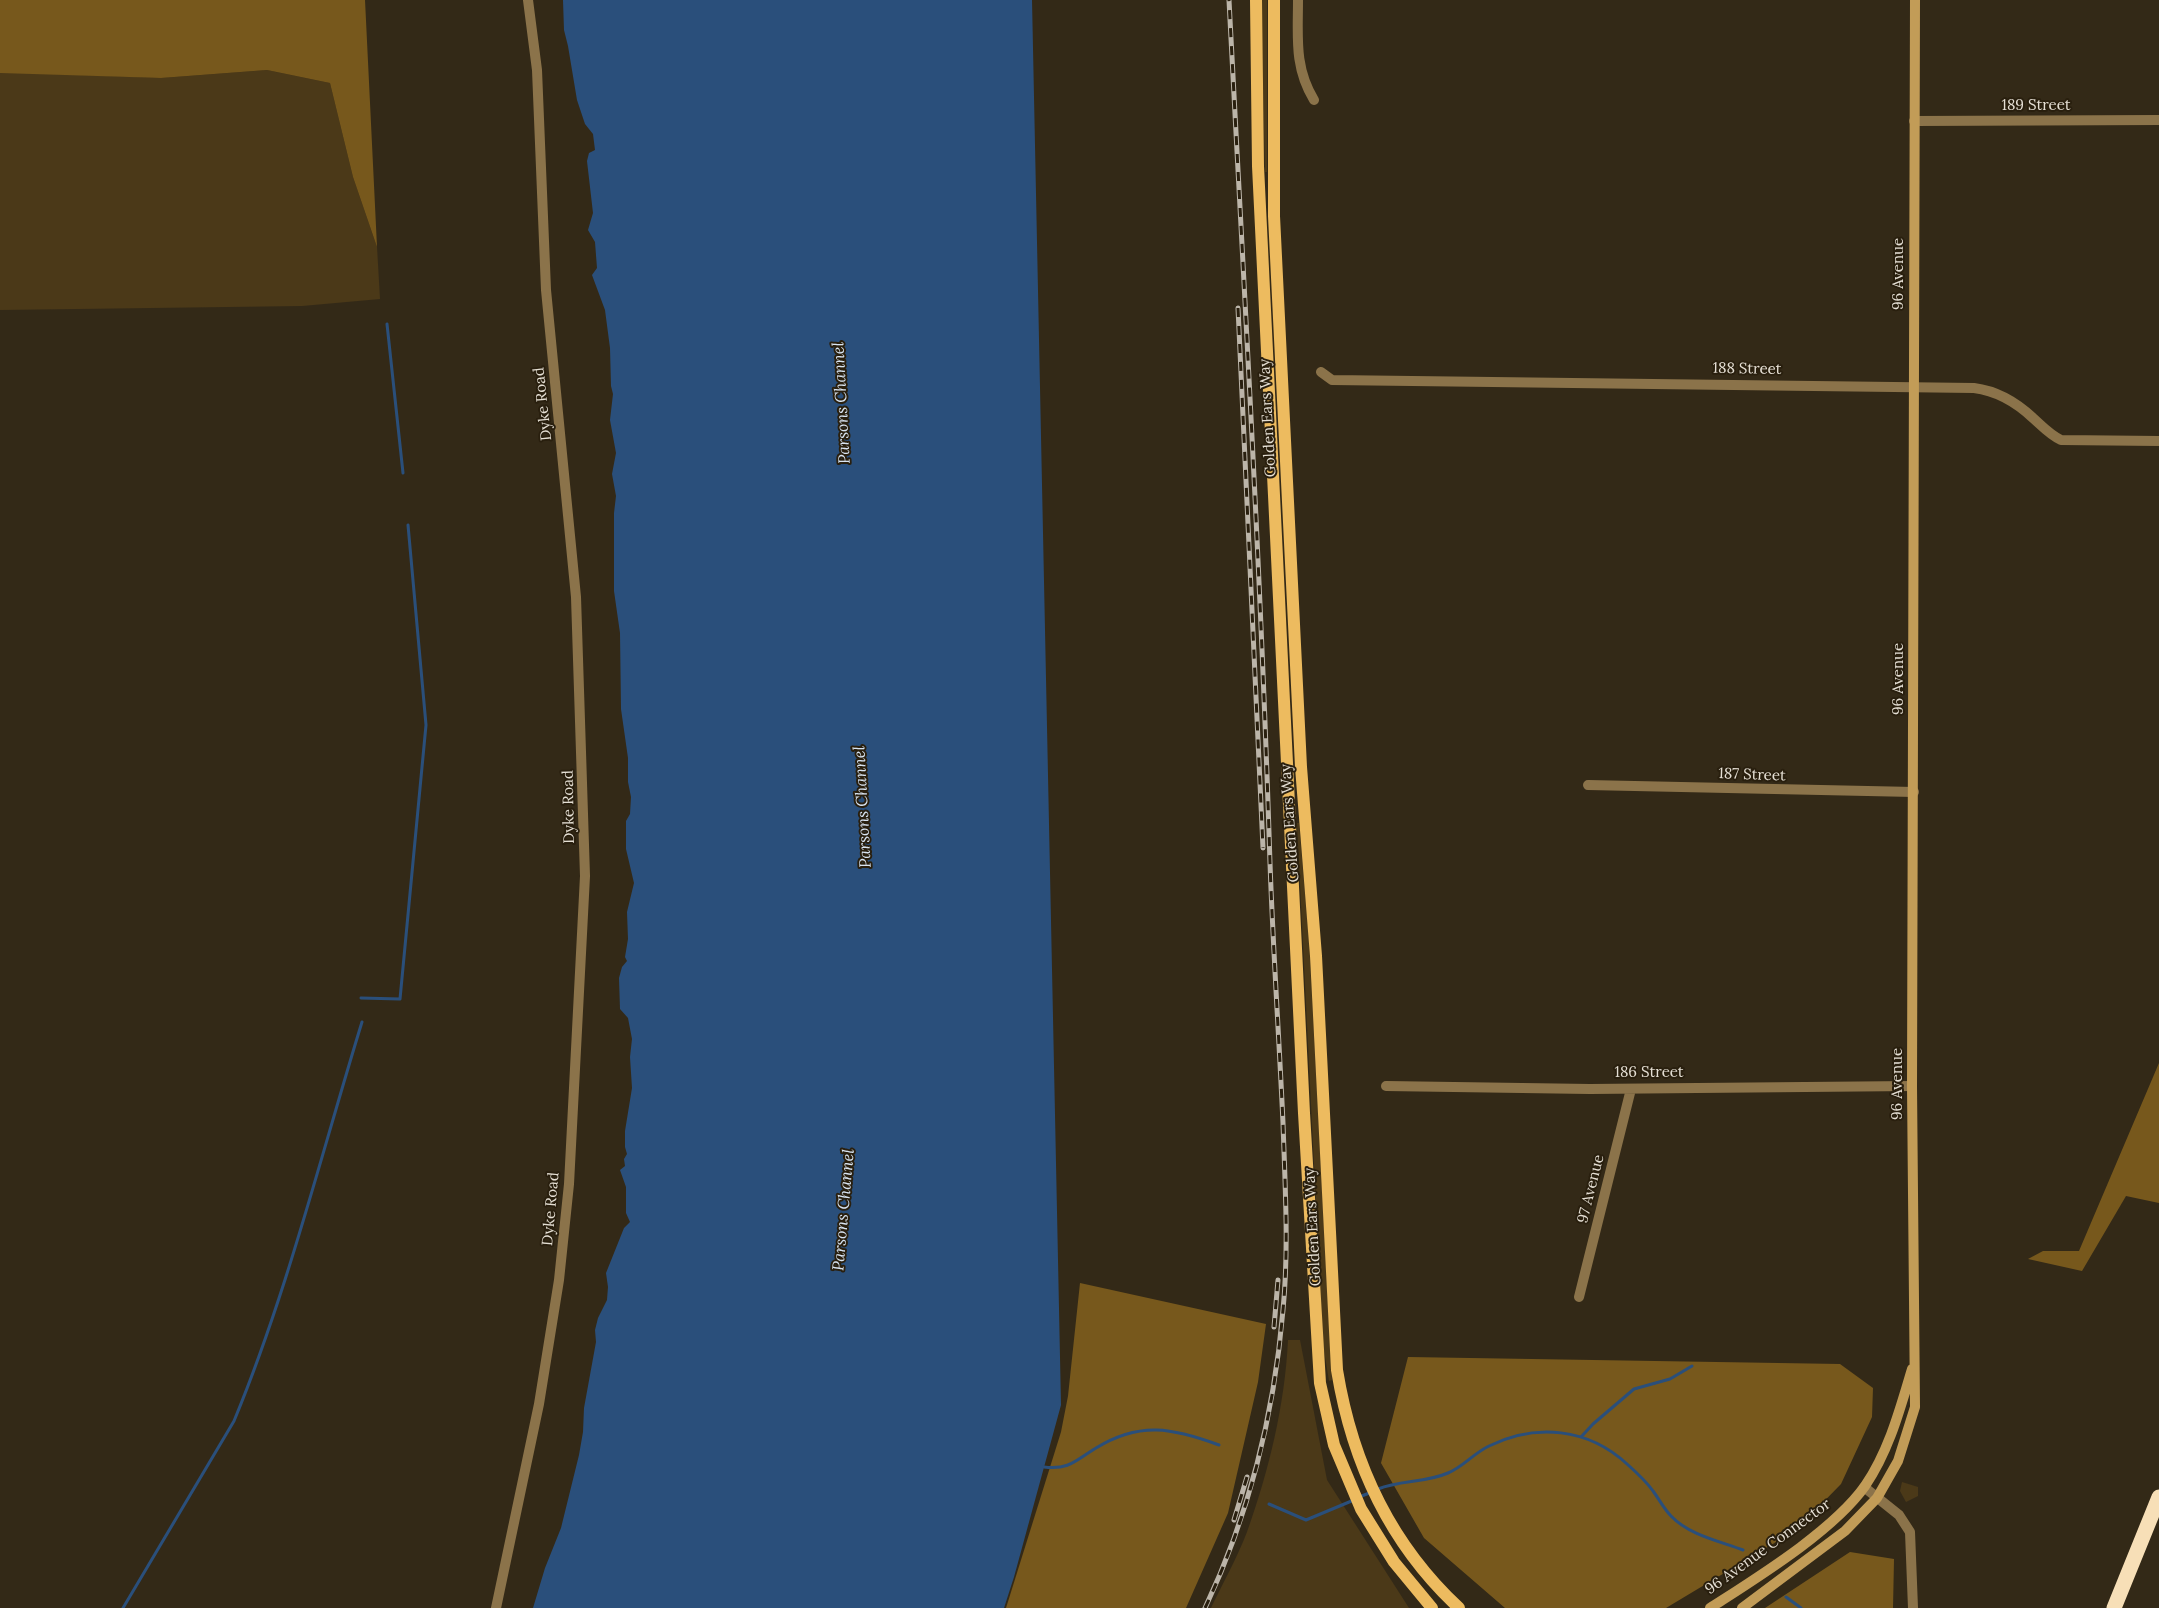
<!DOCTYPE html>
<style>
body{margin:0}
canvas{display:block;background:#332917}
</style>
<canvas width="2159" height="1608"></canvas>
<script>
const g = document.querySelector('canvas').getContext('2d');
g.lineJoin = 'round';
function fillPath(path, color) { g.fillStyle = color; g.fill(path, 'evenodd'); }
function strokePath(path, color, width, dash) { g.strokeStyle = color; g.lineWidth = width; g.lineCap = dash ? 'butt' : 'round'; g.setLineDash(dash || []); g.stroke(path); }
function drawText(font, color, halo, rows, align = 'center') {
  g.font = font + ' Lora,serif'; g.lineWidth = 4; g.setLineDash([]); g.textBaseline = 'middle'; g.strokeStyle = halo; g.fillStyle = color; for (const [text, x, y, turn = 0] of rows) {
    g.save(); g.translate(x, y); g.rotate((+turn || 0) * Math.PI / 180); g.textAlign = isNaN(turn) ? turn : align; if (halo) g.strokeText(text, 0, 0); g.fillText(text, 0, 0); g.restore();
  }
}
fillPath(new Path2D(`
 M1261 0H1267V172H1265Z
 M267 70 330 83 353 177 377 247 380 299 302 306 0 310V72L161 78Z
 M1297 823H1299L1309 940 1332 1380 1329 1381 1323 1344Z
 M1288 1340H1300L1327 1480 1409 1608H1211C1223 1583 1237 1558 1247 1532 1269 1471 1285 1404 1288 1340Z
 M1902 1482 1918 1487V1496L1906 1502 1900 1491Z`), '#4b3918');
fillPath(new Path2D(`
 M0 0H365L377 247 353 177 330 83 267 70 161 78 0 73Z
 M2159 1063V1203L2126 1196 2082 1271 2028 1259 2043 1251H2079Z
 M1080 1283 1266 1324 1258 1382 1228 1513 1186 1608H1006L1061 1432 1068 1396Z
 M1408 1357 1840 1364 1873 1388 1872 1417 1841 1484 1796 1530 1666 1608H1505L1424 1538 1381 1463Z
 M1850 1552 1894 1559 1893 1608H1765Z`), '#77581c');
fillPath(new Path2D(`
 M563 0H1032L1061 1405 1014 1577 1004 1608H533L545 1568 561 1528 579 1455 583 1432 584 1408 596 1342 595 1330 598 1318 607 1300 608 1287 606 1273 624 1228 630 1222 626 1213V1187L620 1170 625 1166 624 1159 627 1154 625 1147V1131L632 1088 630 1057 632 1039 628 1018 620 1009 619 978 622 967 627 961 625 957 628 939 627 912 634 883 626 849V821L630 814 631 797 628 782V758L621 709 620 633 614 591V513L616 496 612 474 616 453 610 420 613 394 611 386 610 348 605 310 592 275 597 268 595 242 588 230 593 213 587 161 589 153 595 150 593 134 585 124 577 100 568 46 564 30Z`), '#2a4f7b');
strokePath(new Path2D(`
 M387 324 403 473
 M361 998 400 999 426 725 408 525
 M1581 1437 1593 1424 1634 1389 1670 1379 1692 1366
 M1044 1467C1070 1470 1076 1460 1096 1448 1140 1421 1173 1428 1219 1445
 M1378 1489C1400 1480 1425 1483 1448 1473 1463 1467 1474 1453 1489 1446 1536 1423 1588 1428 1627 1464 1636 1472 1646 1481 1653 1491 1659 1499 1664 1509 1671 1516 1689 1535 1719 1541 1743 1550
 M1359 1497 1372 1492
 M1269 1504 1306 1520 1354 1500
 M1786 1597 1801 1608
 M123 1608 234 1421C287 1293 321 1155 362 1022`), '#2a4f7b', 3);
strokePath(new Path2D(`
 M1298 0C1298 37 1294 67 1314 100
 M1914 121 2159 120
 M1321 372 1332 380 1974 388C1998 391 2016 402 2033 418 2042 426 2050 435 2061 440L2159 441
 M1588 785 1914 792
 M1386 1086 1590 1089 1912 1086
 M1579 1297 1631 1089
 M496 1608 539 1404 559 1280 569 1184 585 876 576 597 546 290 537 70 528 0`), '#8b734a', 10);
strokePath(new Path2D(`
 M1864 1487 1899 1515 1910 1532 1913 1608`), '#8b734a', 10);
strokePath(new Path2D(`
 M1710 1608C1758 1577 1833 1531 1865 1486 1889 1451 1900 1409 1912 1369
 M1742 1608 1845 1531 1877 1498 1898 1461 1915 1407 1912 1086 1915 0`), '#c29c57', 10);
strokePath(new Path2D(`
 M1256 0 1258 166 1304 1113 1320 1383 1334 1445 1361 1509 1394 1562 1432 1608
 M1274 0V216L1301 767 1316 956 1337 1370C1352 1462 1390 1544 1459 1608`), '#edbb5f', 12);
strokePath(new Path2D(`
 M2114 1608 2159 1497`), '#f7dfb7', 15);
const rail = new Path2D(`
 M1238 308 1263 848
 M1274 1327 1278 1280
 M1234 1520 1247 1477
 M1205 1608C1250 1513 1274 1415 1283 1310 1289 1248 1285 1185 1283 1123 1279 1036 1273 949 1270 863 1261 575 1244 288 1229 0`);
strokePath(rail, '#bcb5a9', 5);
strokePath(rail, '#291f0e', 3, [9]);
drawText('15px', '#e5dfd4', '#291f0e', [
 ["189 Street",2036,106],
 ["96 Avenue",1899,274,-90],
 ["188 Street",1747,369,1],
 ["Dyke Road",543,404,-96],
 ["Golden Ears Way",1268,418,-93],
 ["96 Avenue",1899,679,-90],
 ["187 Street",1752,775,2],
 ["Dyke Road",569,807,-91],
 ["Golden Ears Way",1290,823,-94],
 ["186 Street",1649,1073],
 ["96 Avenue",1898,1084,-90],
 ["97 Avenue",1591,1189,-76],
 ["Dyke Road",551,1209,-85],
 ["Golden Ears Way",1313,1227,-93],
 ["96 Avenue Connector",1768,1547,-36]
]);
drawText('italic 16px', '#d8e4f2', '#291f0e', [
 ["Parsons Channel",842,403,-93],
 ["Parsons Channel",863,807,-93],
 ["Parsons Channel",844,1210,-85]
]);
</script>
